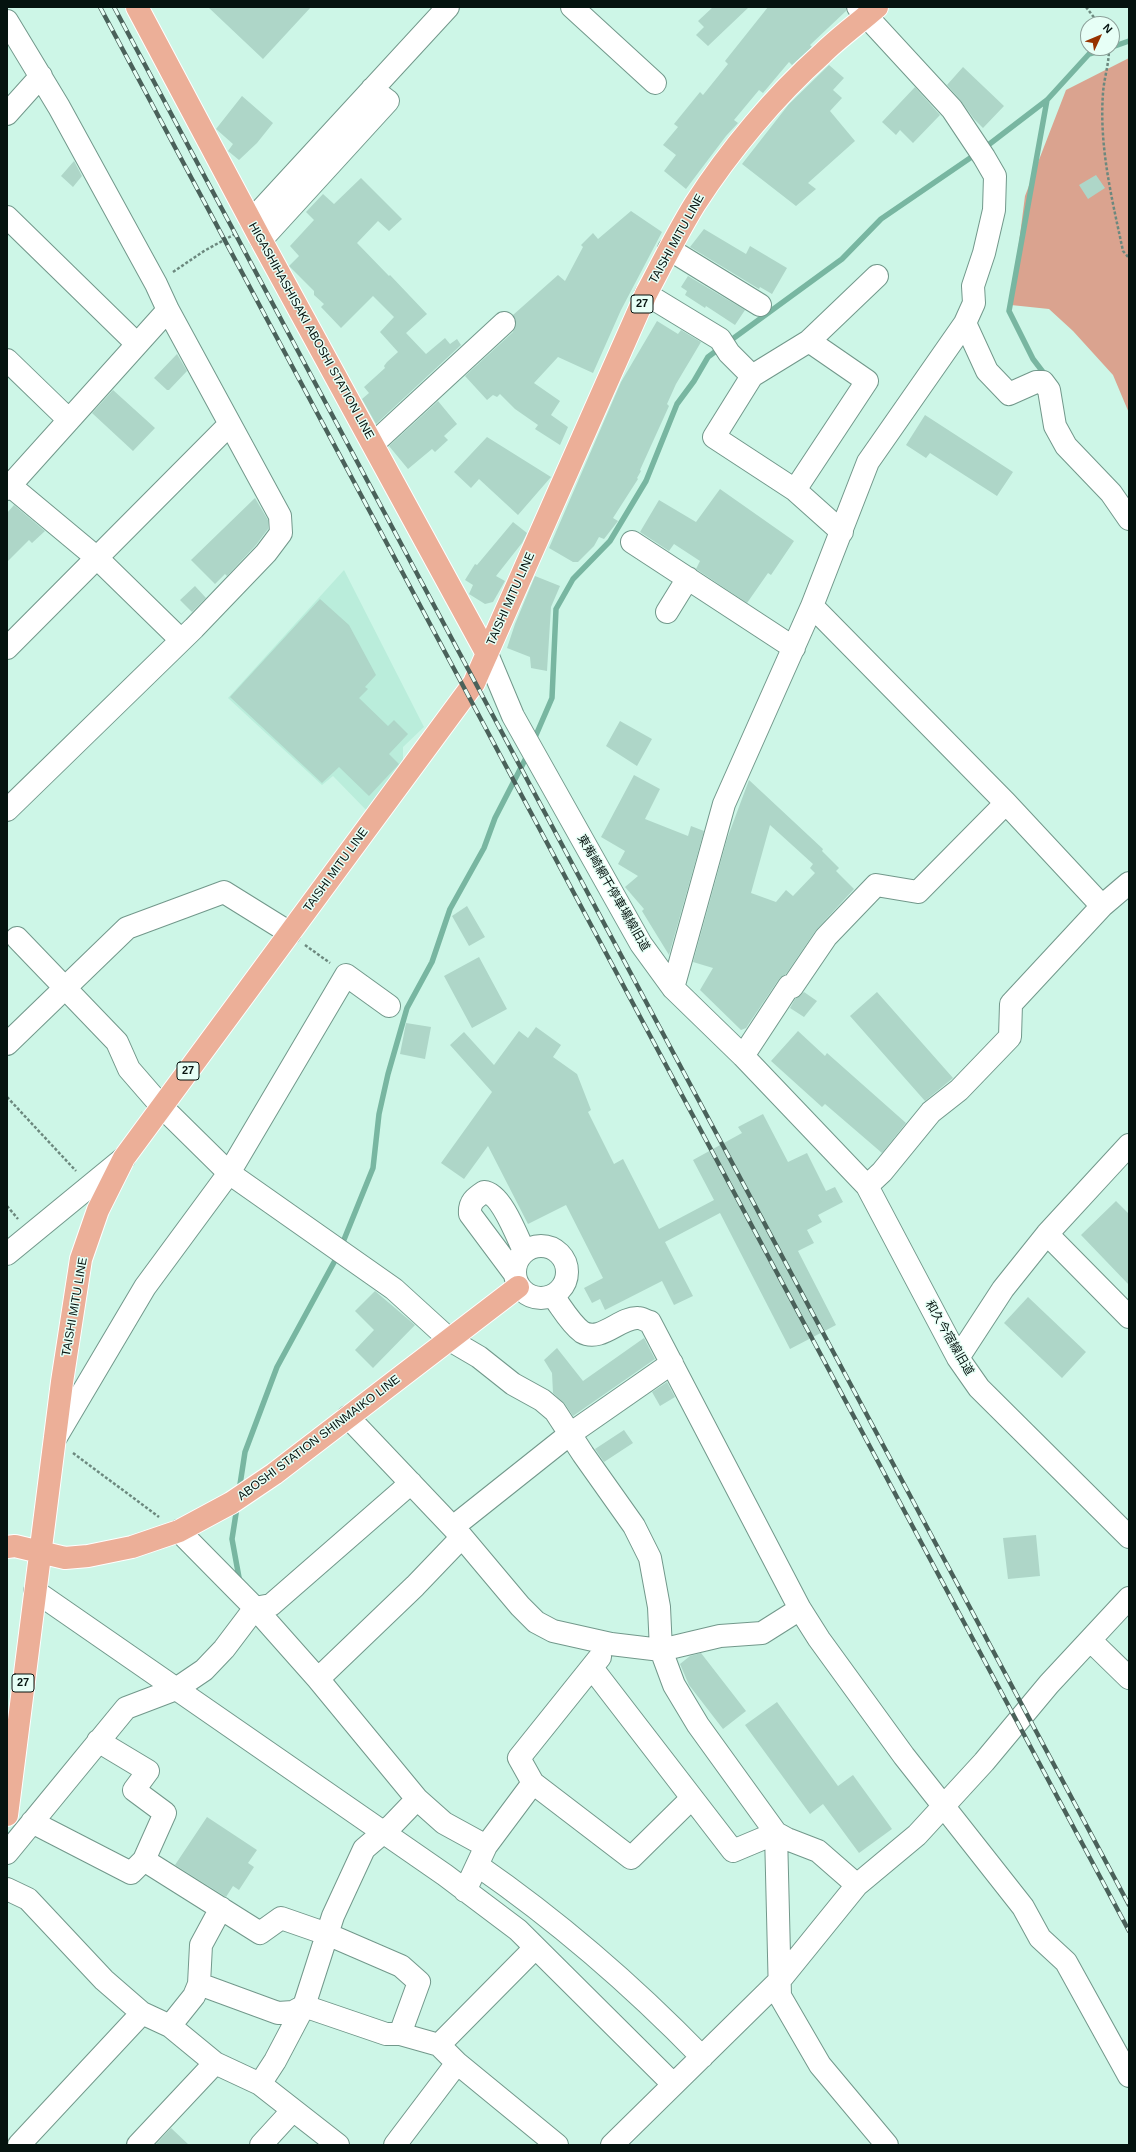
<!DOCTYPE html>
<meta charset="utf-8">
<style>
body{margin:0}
#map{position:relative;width:1136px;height:2152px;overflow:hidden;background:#cdf6e7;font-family:Arial,sans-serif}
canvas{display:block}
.frame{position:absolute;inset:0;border:8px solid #05130f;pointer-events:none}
.north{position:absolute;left:1080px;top:16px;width:40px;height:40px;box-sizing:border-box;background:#e7fff6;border:1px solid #8da19a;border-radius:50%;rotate:46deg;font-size:11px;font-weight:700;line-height:16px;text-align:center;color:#05130f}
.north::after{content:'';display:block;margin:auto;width:14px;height:18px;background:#973300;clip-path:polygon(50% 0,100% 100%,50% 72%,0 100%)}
</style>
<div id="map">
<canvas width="1136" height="2152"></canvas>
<div class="frame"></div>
<div class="north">N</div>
</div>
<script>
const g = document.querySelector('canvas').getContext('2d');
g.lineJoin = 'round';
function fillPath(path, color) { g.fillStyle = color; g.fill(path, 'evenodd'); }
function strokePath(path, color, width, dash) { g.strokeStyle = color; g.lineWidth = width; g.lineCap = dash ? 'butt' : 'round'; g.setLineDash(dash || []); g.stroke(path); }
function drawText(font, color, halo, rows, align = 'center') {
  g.font = font + ' Arial,"Noto Sans JP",sans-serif'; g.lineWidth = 3; g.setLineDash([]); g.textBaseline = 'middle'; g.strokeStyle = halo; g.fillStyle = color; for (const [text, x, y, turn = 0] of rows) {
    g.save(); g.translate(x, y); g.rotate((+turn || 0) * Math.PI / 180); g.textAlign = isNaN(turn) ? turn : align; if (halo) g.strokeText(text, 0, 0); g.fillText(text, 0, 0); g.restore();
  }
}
fillPath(new Path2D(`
 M344 570 424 727 403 747V768L369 813 333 776 322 785 228 698Z`), '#baeddb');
fillPath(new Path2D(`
 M1129 58V413L1113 375 1073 331 1049 309 1011 305 1025 196 1066 90Z`), '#daa38f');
strokePath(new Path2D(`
 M1112 47 1129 41
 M983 149 1047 100 1089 54 1109 48
 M727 343 842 259 881 219 976 154
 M1046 376 1033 359 1009 311 1047 100
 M533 742 552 698 556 609 573 579 610 541 646 481 677 404 694 381 708 357 720 348
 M341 1247 373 1168 379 1114 388 1074 407 1008 432 962 450 909 484 848 495 818 528 754
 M239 1491 245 1452 277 1367 338 1255
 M237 1507 232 1539 240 1583`), '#78b6a1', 5.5);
fillPath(new Path2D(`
 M208 7H311L263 59Z
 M713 7H749L708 46 696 35 704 27 698 21Z
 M768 7H846V11L810 45 812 47 792 65 789 62 763 93 759 90 734 120 738 123 726 136 686 189 664 171 676 155 663 145 678 127 674 124 700 92 703 95 728 64 725 61Z
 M829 65 844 78 833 90 842 98 830 111 855 141 808 183 816 189 796 206 742 164 789 104Z
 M963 67 1004 106 983 128 974 119 961 101 947 85Z
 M915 87 940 115 913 143 900 130 896 135 882 122Z
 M242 96 273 123 257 143 239 160 228 151 233 144 216 129Z
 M74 161 82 176 73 187 61 176Z
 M1096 175 1105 188 1088 199 1079 185Z
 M361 178 402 219 389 231 378 221 357 243 389 276 390 275 427 314 406 333 426 354 445 338 450 344 457 339 461 345 376 424 362 399 369 393 364 387 385 368 384 366 387 362 398 352 380 332 394 317 373 296 341 328 321 307 324 304 314 295V291L289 266 299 256 290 246 314 220 306 212 323 194 334 204Z
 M631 211 662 232 621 310 593 373 558 357 534 383 560 401 551 415 568 427 560 445 535 429 538 425 515 409 500 394 497 397 493 395 487 400 465 376 513 332 516 321 513 315 558 275 565 281 583 247 581 245 593 233 598 239Z
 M704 229 746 254 750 246 787 268 772 294 760 287 759 289 690 247Z
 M688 276 745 310 735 325 706 306 705 308 685 295 687 291 681 287Z
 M657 321 678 334 681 330 701 342 676 384 667 404 669 406 640 470 641 471 637 478 638 479 613 518 618 521 604 539 599 537 594 546 578 562H573L549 548 621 382Z
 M177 354 187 371 169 390H167L154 378Z
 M113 390 155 428 133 451 92 413Z
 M438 401 457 424 444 436 448 440 435 452 432 449 408 469 389 446Z
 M925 415 1013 472 997 496 930 453 926 458 906 445Z
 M487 437 551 477 518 515 479 479 471 488 454 472Z
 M720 489 794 541 771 575 768 573 747 603 696 569 700 561 674 544 669 551 640 532 659 500 696 522Z
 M255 498 268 520V529L256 545 227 576 225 574 215 584 191 560Z
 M14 505 45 531 32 543 29 540 7 562V513Z
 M513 522 527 533 522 543 496 576 505 581 493 602 485 604 469 594 473 585 465 580 475 564 477 565Z
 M535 576 560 586 551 607 547 671 531 668 530 657 507 648 515 624Z
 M195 586 206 598 192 612 180 600Z
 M320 599 349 625 376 675 365 687 368 689 359 698 388 726 394 720 408 734 389 754 399 764 369 796 339 767 322 783 230 697Z
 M620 721 652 739 637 766 606 746Z
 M634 775 660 789 645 819 688 836 691 826 704 831 669 955 642 911 644 909 625 887 638 876 618 864 625 851 601 837Z
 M749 780 823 849 822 851 839 868 836 871 854 889 816 930 786 974 779 979 746 1028 741 1030 700 990 713 968 693 962 727 839ZM770 825 813 864 810 868 815 873 793 896 786 890 776 902 751 893Z
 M467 906 485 937 469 946 452 916Z
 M479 957 507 1009 472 1028 444 976Z
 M804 992 817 1001 804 1017 790 1008 795 999Z
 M877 992 953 1078 925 1101 850 1016Z
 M406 1023 431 1027 425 1059 400 1054Z
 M536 1027 561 1045 553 1057 577 1074 591 1110 588 1112 614 1164 623 1159 659 1229 714 1200 693 1160 742 1133 738 1127 763 1114 788 1162 807 1153 826 1191 835 1187 843 1202 818 1215 822 1222 807 1230 814 1243 798 1251 836 1325 790 1349 720 1213 665 1242 693 1296 674 1305 662 1281 605 1310 600 1299 592 1303 584 1288 603 1278 566 1205 528 1224 488 1146 464 1179 441 1163 492 1092 450 1045 464 1032 494 1065 519 1031 528 1038Z
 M798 1031 825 1056 827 1053 906 1123 882 1153 825 1104 822 1107 771 1061Z
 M1116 1201 1129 1214V1285L1081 1235Z
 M375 1291 415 1325 373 1368 355 1350 374 1330 355 1311Z
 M1028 1297 1086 1352 1062 1378 1004 1323Z
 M644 1338 655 1359 573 1416 565 1404 553 1393 552 1373 544 1360 557 1348 583 1381Z
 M667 1382 675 1397 660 1406 652 1392Z
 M624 1430 633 1443 604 1462 595 1449Z
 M1036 1535 1040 1576 1008 1579 1003 1538Z
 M701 1653 746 1711 723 1729 689 1685 680 1664 690 1656Z
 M777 1702 838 1786 853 1775 892 1829 859 1853 823 1804 810 1814 745 1725Z
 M207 1817 257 1850 248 1863 254 1867 239 1890 233 1886 226 1897 175 1865Z
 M171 2128 189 2145H155Z`), '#aed6c8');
const minor = new Path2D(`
 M572 7 655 83
 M7 21 59 107 156 284 168 310 280 516 281 533 266 553 194 628 7 810
 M7 114 41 76
 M7 217 137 344
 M251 221 448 7
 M261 240 388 101 372 89
 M669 249 760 305
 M646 294 720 339 729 353 752 376
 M965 323 987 371 1009 394 1036 382H1043L1049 390 1055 426 1066 446 1111 493 1129 519
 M7 360 69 420
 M373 444 504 323
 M7 483 97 558 181 640
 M7 489 168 310
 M795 490 867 381 809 341
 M842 532 795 490 714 437 752 376 809 341 877 276
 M632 542 794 648
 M812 606 1006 803 1102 906
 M667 612 688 578
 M7 648 230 424
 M487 654 513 716 641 944 673 988 743 1056 867 1186 958 1358 979 1388 1129 1537
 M17 938 117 1042 129 1069 162 1107 229 1173 394 1289 450 1340 479 1357 513 1384 542 1400 555 1411 583 1454 634 1526 650 1558 659 1607 661 1650 674 1685 698 1725 776 1833 787 1839 818 1851 857 1885
 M673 988 724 804 812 606 868 462 965 323 974 303 973 286 984 253 994 210 995 176 984 157 952 109 858 7
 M7 1044 127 928 224 892 290 933
 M743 1056 789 986 792 987 826 937 876 885 918 892 1006 803
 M867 1186 882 1172 931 1112 959 1090 1010 1037 1011 1004 1102 906 1129 883
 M1047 1234 1129 1317
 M515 1272a26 26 0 1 1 52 0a26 26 0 1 1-52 0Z
 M7 1254 124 1158
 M514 1273 470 1214C469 1202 475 1198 484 1192 501 1193 517 1236 524 1251
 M553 1296C562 1308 570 1323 582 1332 601 1343 620 1317 638 1318 642 1318 646 1321 650 1322L800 1609 819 1639 904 1756 1023 1907 1040 1938 1066 1962 1129 2076
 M958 1358 1003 1289 1047 1234 1129 1145
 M348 1417 462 1537 520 1606 536 1622 553 1631 611 1644 661 1650 720 1636 762 1633 800 1609
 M55 1439 145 1287 229 1173 346 975 389 1006
 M453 1527 570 1434 672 1363
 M179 1531 255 1608 318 1679 417 1799 444 1823 486 1846
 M35 1591 445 1875 518 1930 673 2084
 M1090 1640 1129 1678
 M592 1668 733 1851 776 1833 780 1996 820 2065 887 2145
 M318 1679 415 1586 462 1537
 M98 1741 148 1771 134 1790 165 1813 144 1860
 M533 1783 631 1858 692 1798
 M32 1822 131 1873 144 1860 260 1933 281 1918 327 1934 401 1966 419 1982 400 2034
 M7 1853 126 1708 176 1689 204 1670 224 1649 255 1608 271 1605 411 1483
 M477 1865C558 1921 633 1986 702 2057
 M7 1889 28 1899 104 1980 142 2013 170 2026 215 2063 260 2084 338 2145
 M465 1891 486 1846 533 1783 519 1758 600 1657
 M199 1984 278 2013 293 2012 304 2006 386 2034H400L439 2045 457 2063 557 2145
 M170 2026 194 1996 199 1984 201 1945 221 1908
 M439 2045 535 1948
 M260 2084 275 2061 304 2006 333 1916 364 1849 392 1825 417 1799
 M19 2145 142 2013
 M138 2145 215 2063
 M261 2145 293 2110
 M395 2145 457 2063
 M612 2145 780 1980 857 1885 917 1835 984 1762 1049 1684 1129 1598`);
const major = new Path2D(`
 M137 7 261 240 487 654
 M7 1547 15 1546 65 1558 88 1556 132 1547 179 1531 231 1503 274 1474 518 1287
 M7 1815 62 1382 81 1259 98 1210 124 1158 474 683 646 294C662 264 677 233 695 204 729 151 775 96 822 54 839 37 859 23 877 7`);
strokePath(minor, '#72988b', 24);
strokePath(major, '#fff', 24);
strokePath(new Path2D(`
 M1086 7 1099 24
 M1109 48C1109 65 1104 78 1103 93 1099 147 1112 199 1123 251L1129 258
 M173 272 204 251 235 234
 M305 945 330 963
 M7 1097 76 1171
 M7 1206 18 1219
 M73 1453 159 1517`), '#6c887e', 2.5, [3, 2]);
strokePath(minor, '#fff', 22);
strokePath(major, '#ecaf98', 22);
const rail = new Path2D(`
 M100 7 1129 1931
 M114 7 1129 1905`);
strokePath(rail, '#4a615a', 4.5);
strokePath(rail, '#e7fff6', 3, [9]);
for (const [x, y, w] of [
 [642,304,22],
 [188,1071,22],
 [23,1683,22]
]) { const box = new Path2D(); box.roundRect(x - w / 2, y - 9, w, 18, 3); g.fillStyle = '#e7fff6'; g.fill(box); strokePath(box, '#05130f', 1); }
drawText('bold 11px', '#05130f', null, [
 ["27",642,304],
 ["27",188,1071],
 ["27",23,1683]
]);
drawText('12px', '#05130f', '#e7fff6', [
 ["TAISHI MITU LINE",677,239,-61],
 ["HIGASHIHASHISAKI ABOSHI STATION LINE",311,331,61],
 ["TAISHI MITU LINE",511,599,-66],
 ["TAISHI MITU LINE",336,870,-54],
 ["東觜崎網干停車場線旧道",613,893,60],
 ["TAISHI MITU LINE",75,1307,-80],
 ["和久今宿線旧道",949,1338,60],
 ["ABOSHI STATION SHINMAIKO LINE",319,1438,-37]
]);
</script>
